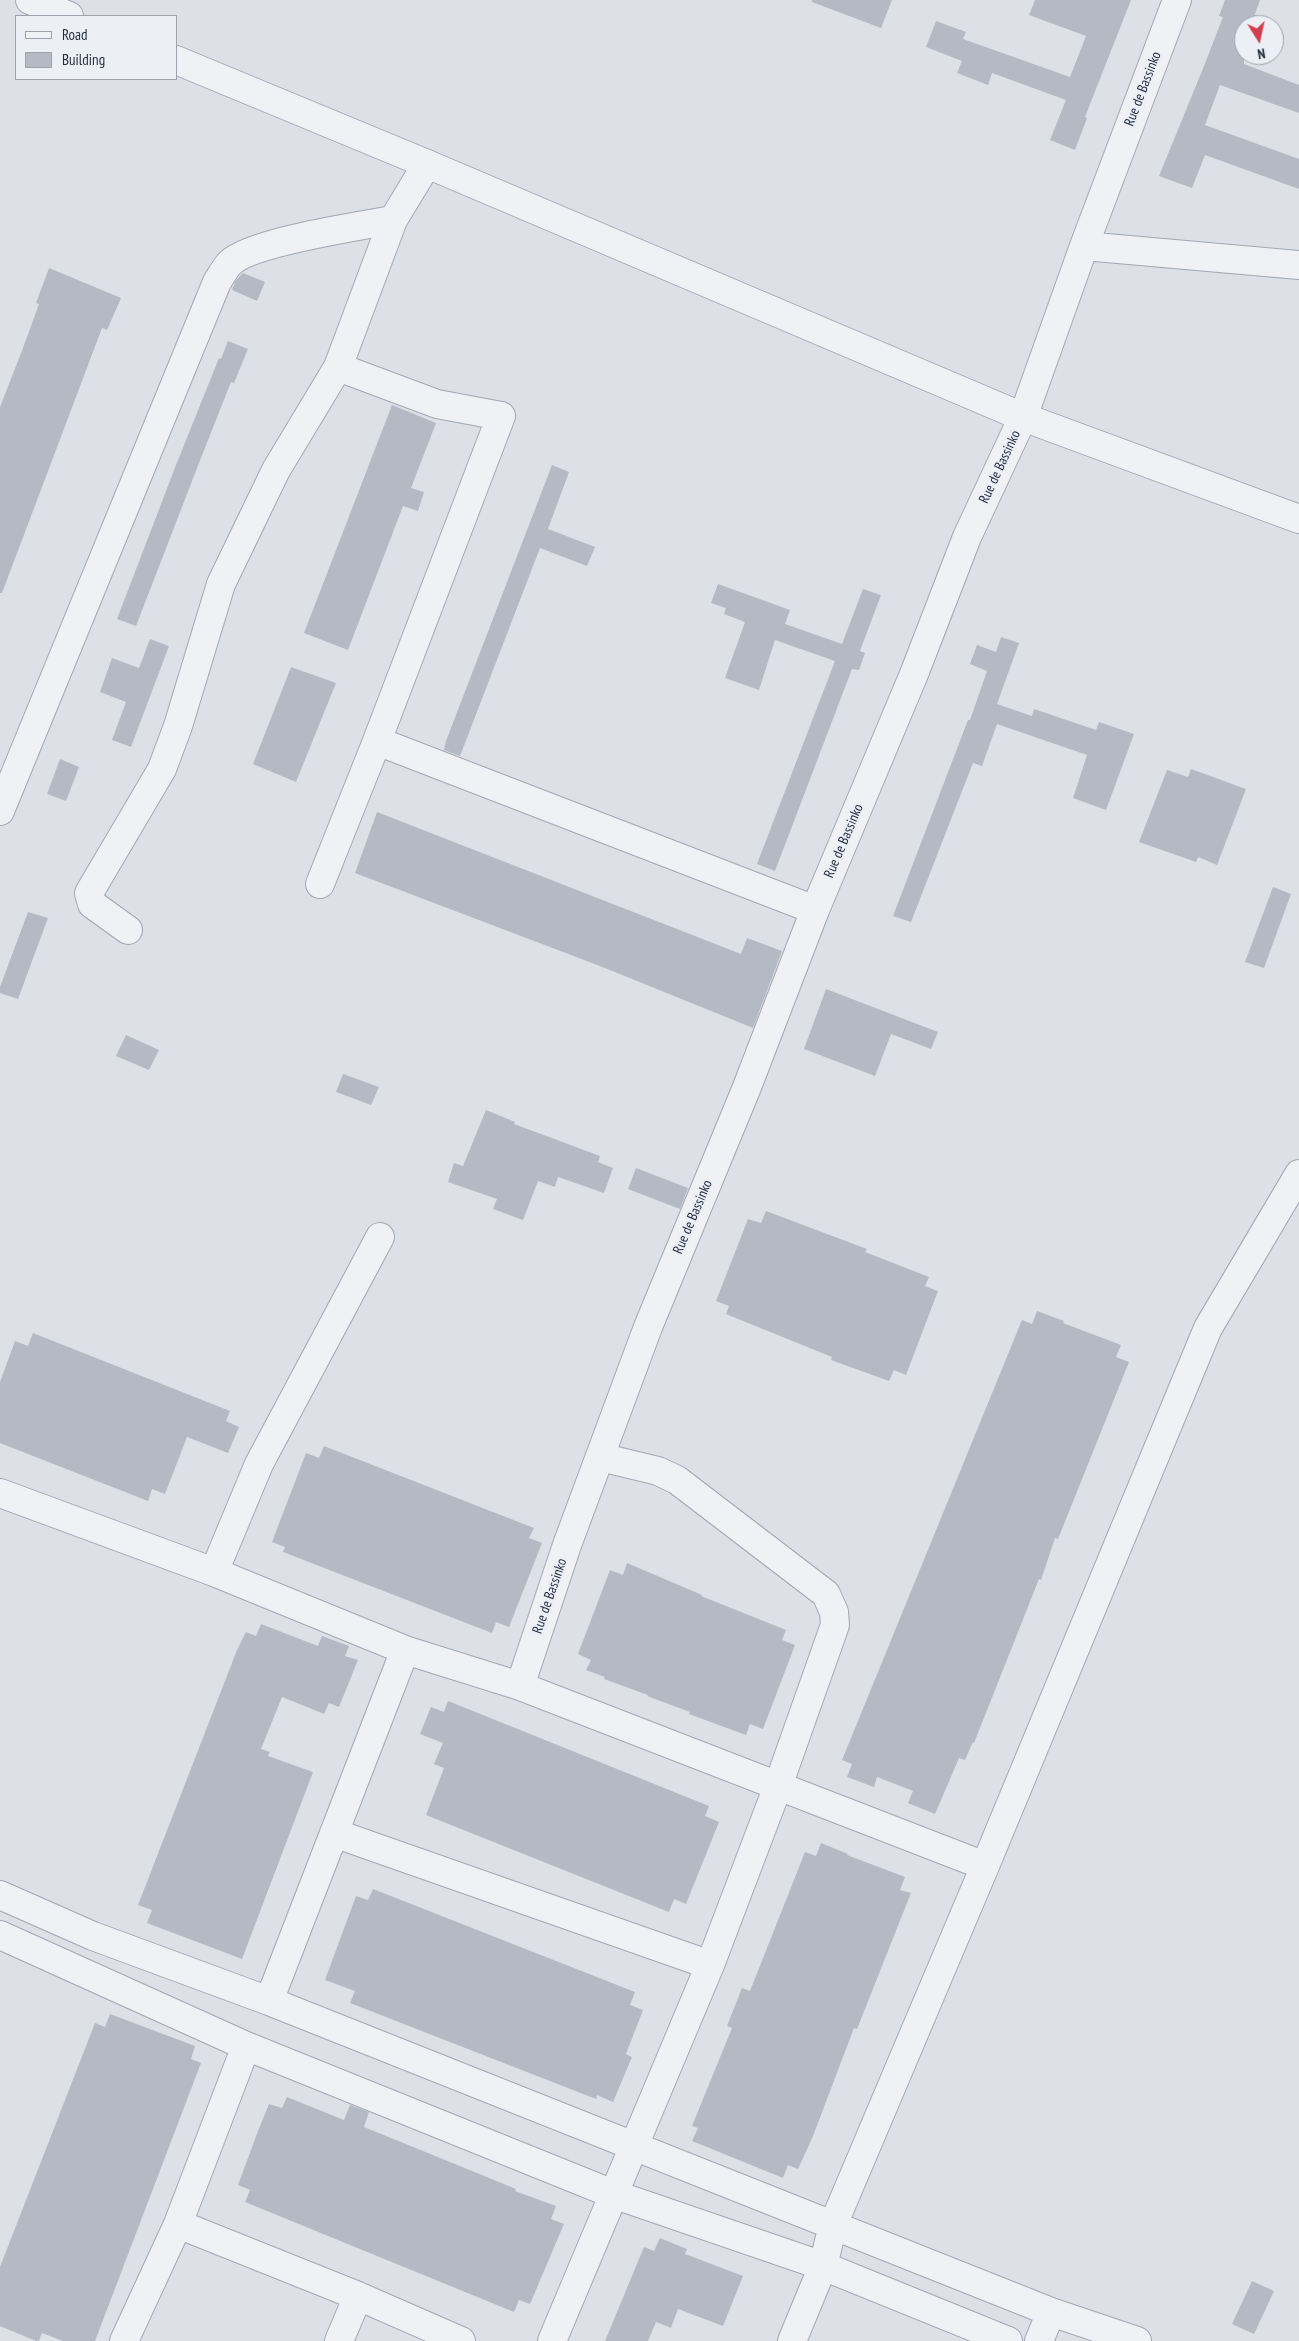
<!DOCTYPE html>
<style>
body{margin:0}
#map{position:relative;width:1299px;height:2341px;overflow:hidden;background:#dde0e7;font-family:"PT Sans Narrow",sans-serif}
canvas{display:block}
.legend{position:absolute;left:15px;top:15px;width:162px;height:65px;box-sizing:border-box;background:#eceff5;border:1px solid #9da2ac;margin:0;padding:6px 9px;list-style:none;font-size:15px;color:#262e3e}
.legend li{display:flex;align-items:center;gap:10px;height:25px}
.legend b{width:25px;border:1px solid #9da2ac}
.north{position:absolute;left:1234px;top:15px;width:50px;height:50px;box-sizing:border-box;background:#eceff5;border:1px solid #9da2ac;border-radius:50%;rotate:170deg;font-size:14px;font-weight:700;line-height:20px;text-align:center;color:#262e3e}
.north::after{content:'';display:block;margin:auto;width:18px;height:22px;background:#cf3f4e;clip-path:polygon(50% 0,100% 100%,50% 72%,0 100%)}
</style>
<div id="map">
<canvas width="1299" height="2341"></canvas>
<ul class="legend">
<li><b style="height:6px;background:#f0f1f5"></b>Road</li>
<li><b style="height:14px;background:#b4b9c4"></b>Building</li>
</ul>
<div class="north">N</div>
</div>
<script>
const g = document.querySelector('canvas').getContext('2d');
g.lineJoin = 'round';
function fillPath(path, color) { g.fillStyle = color; g.fill(path, 'evenodd'); }
function strokePath(path, color, width, dash) { g.strokeStyle = color; g.lineWidth = width; g.lineCap = dash ? 'butt' : 'round'; g.setLineDash(dash || []); g.stroke(path); }
function drawText(font, color, halo, rows, align = 'center') {
  g.font = font + ' "PT Sans Narrow",sans-serif'; g.lineWidth = 5; g.setLineDash([]); g.textBaseline = 'middle'; g.strokeStyle = halo; g.fillStyle = color; for (const [text, x, y, turn = 0] of rows) {
    g.save(); g.translate(x, y); g.rotate((+turn || 0) * Math.PI / 180); g.textAlign = isNaN(turn) ? turn : align; if (halo) g.strokeText(text, 0, 0); g.fillText(text, 0, 0); g.restore();
  }
}
fillPath(new Path2D(`
 M812 0H892L881 28 812 2Z
 M1035 0H1131L1085 117 1087 118 1075 150 1050 140 1066 100 992 73 988 85 957 73 962 61 926 47 936 21 966 32 963 39 1070 77 1086 36 1029 15Z
 M1225 0H1260L1251 25H1244V64L1299 85V113L1220 85 1205 125 1299 159V189L1205 155 1192 188 1159 176 1204 66 1223 17 1219 16Z
 M49 268 121 298 107 330 102 328 2 593H0V407L23 348 39 304 36 303Z
 M243 273 265 282 257 301 232 290 236 280Z
 M228 341 248 349 234 383 231 382 199 463 136 626 117 619 176 465 219 358 221 359Z
 M392 405 436 423 411 488 424 492 418 511 403 506 348 650 304 633Z
 M552 465 569 472 548 529 595 547 587 566 540 548 460 756 444 750 446 741Z
 M718 584 790 610 785 624 842 644 863 589 881 595 860 651 865 653 859 670 852 669 775 871 757 864 835 661 775 640 759 690 725 678 745 622 724 614 726 608 711 603Z
 M1001 637 1019 643 997 704 1032 716 1034 709 1096 730 1099 722 1134 734 1106 810 1073 798 1087 755 997 724 982 766 973 763 911 922 893 916 968 720H970L987 671 970 664 977 645 996 652Z
 M150 639 169 646 131 747 112 740 126 702 100 692 112 658 139 668Z
 M291 667 336 683 296 782 253 764Z
 M60 759 79 767 66 801 47 794Z
 M1191 769 1246 789 1217 865 1198 857 1196 862 1139 842 1167 770 1188 777Z
 M377 812 741 954 747 938 782 951 753 1028 600 966 355 873Z
 M1273 887 1291 894 1264 968 1245 962Z
 M28 912 48 918 18 999 0 993V987Z
 M826 989 938 1032 931 1049 891 1034 875 1076 804 1049Z
 M126 1035 159 1050 149 1070 116 1056Z
 M343 1074 379 1087 371 1105 336 1092Z
 M486 1110 515 1122 514 1124 600 1156 598 1162 613 1168 604 1193 558 1177 555 1187 538 1181 523 1220 493 1209 497 1199 448 1182 454 1163 463 1166Z
 M636 1168 688 1188 680 1209 628 1189Z
 M766 1211 867 1249 865 1252 929 1277 925 1286 938 1291 906 1375 894 1370 889 1381 831 1360 832 1357 726 1314 729 1306 716 1301 748 1219 761 1223Z
 M1037 1311 1064 1321 1063 1323 1121 1345 1116 1357 1129 1362 1058 1539 1055 1538 1041 1580 1039 1579 974 1743 973 1742 965 1760 959 1758 935 1814 908 1803 913 1791 877 1777 874 1787 847 1777 852 1764 842 1760 1022 1320 1032 1324Z
 M33 1333 230 1411 226 1421 239 1427 228 1453 187 1437 165 1494 152 1489 148 1501 0 1443V1382L15 1341 28 1346Z
 M324 1446 534 1528 529 1538 542 1543 509 1627 496 1622 492 1633 283 1552 285 1547 272 1542 306 1453 319 1458Z
 M627 1563 702 1595 701 1596 786 1630 782 1640 795 1645 763 1729 750 1724 746 1735 689 1714 690 1712 647 1696 648 1695 604 1679 605 1677 586 1670 591 1660 578 1654 610 1570 623 1575Z
 M261 1624 318 1646 322 1636 349 1646 345 1656 358 1660 339 1707 329 1703 324 1714 282 1697 261 1749 270 1752 268 1756 313 1772 242 1959 147 1923 152 1910 138 1905 237 1650 246 1632 256 1636Z
 M448 1701 709 1806 705 1816 719 1822 686 1904 674 1899 669 1912 426 1815 444 1768 434 1764 443 1743 420 1734 431 1707 444 1712Z
 M821 1843 848 1854 847 1855 905 1877 900 1890 911 1893 857 2029 854 2028 813 2136 798 2169 788 2165 783 2178 692 2141 698 2128 692 2126 732 2028 727 2026 742 1988 750 1991 805 1852 816 1856Z
 M373 1889 635 1992 630 2005 643 2010 626 2054 632 2057 613 2102 597 2095 596 2099 350 2003 355 1991 325 1980 356 1896 368 1900Z
 M110 2014 195 2046 191 2059 201 2063 95 2341H63L42 2333 39 2341H36L0 2326V2267L95 2023 105 2027Z
 M287 2097 344 2120 350 2105 369 2112 364 2127 477 2173 516 2189 515 2191 556 2206 551 2219 564 2224 530 2304 519 2300 514 2312 245 2202 250 2190 238 2185 258 2131 269 2104 282 2108Z
 M660 2238 687 2249 685 2254 743 2276 723 2326 678 2309 671 2328 656 2322 648 2341H605L644 2247 654 2251Z
 M1252 2281 1274 2291 1254 2334 1232 2324Z`), '#b4b9c4');
const minor = new Path2D(`
 M1084 246 1299 265
 M377 741 815 910
 M0 811 217 282C221 276 225 268 230 263 251 242 360 226 393 220L427 164
 M320 884 377 741 501 416 437 404 338 367
 M128 930 92 904 89 893 162 769 178 726 221 584 276 470 338 367 393 220
 M0 1493 214 1572 405 1650 520 1686 985 1866
 M214 1572 259 1464 380 1237
 M520 1686 567 1545 648 1327 747 1087 815 910 914 674 967 537 1023 417 1084 246 1177 0
 M334 1833 710 1965
 M0 1895 93 1936 269 2001 1051 2312 1137 2341
 M0 1935 246 2046 613 2194 823 2266 1008 2341
 M269 2001 405 1650
 M178 2224 358 2296 461 2341
 M124 2341 178 2224 246 2046
 M339 2341 358 2296
 M552 2341 710 1965 778 1786 835 1625 834 1612 826 1594 677 1480 658 1471 600 1457
 M792 2341 823 2266 833 2225 985 1866 1208 1328 1299 1174
 M1039 2341 1051 2312`);
const tertiary = new Path2D(`
 M30 0 69 16
 M176 60 427 164 1023 417 1299 519`);
strokePath(minor, '#a2a7b1', 30);
strokePath(tertiary, '#a2a7b1', 30);
strokePath(minor, '#f0f1f5', 28);
strokePath(tertiary, '#f0f1f5', 28);
drawText('14px', '#262e3e', '#eceff5', [
 ["Rue de Bassinko",1143,89,-69],
 ["Rue de Bassinko",1000,467,-65],
 ["Rue de Bassinko",844,841,-67],
 ["Rue de Bassinko",693,1217,-67],
 ["Rue de Bassinko",550,1596,-71]
]);
</script>
